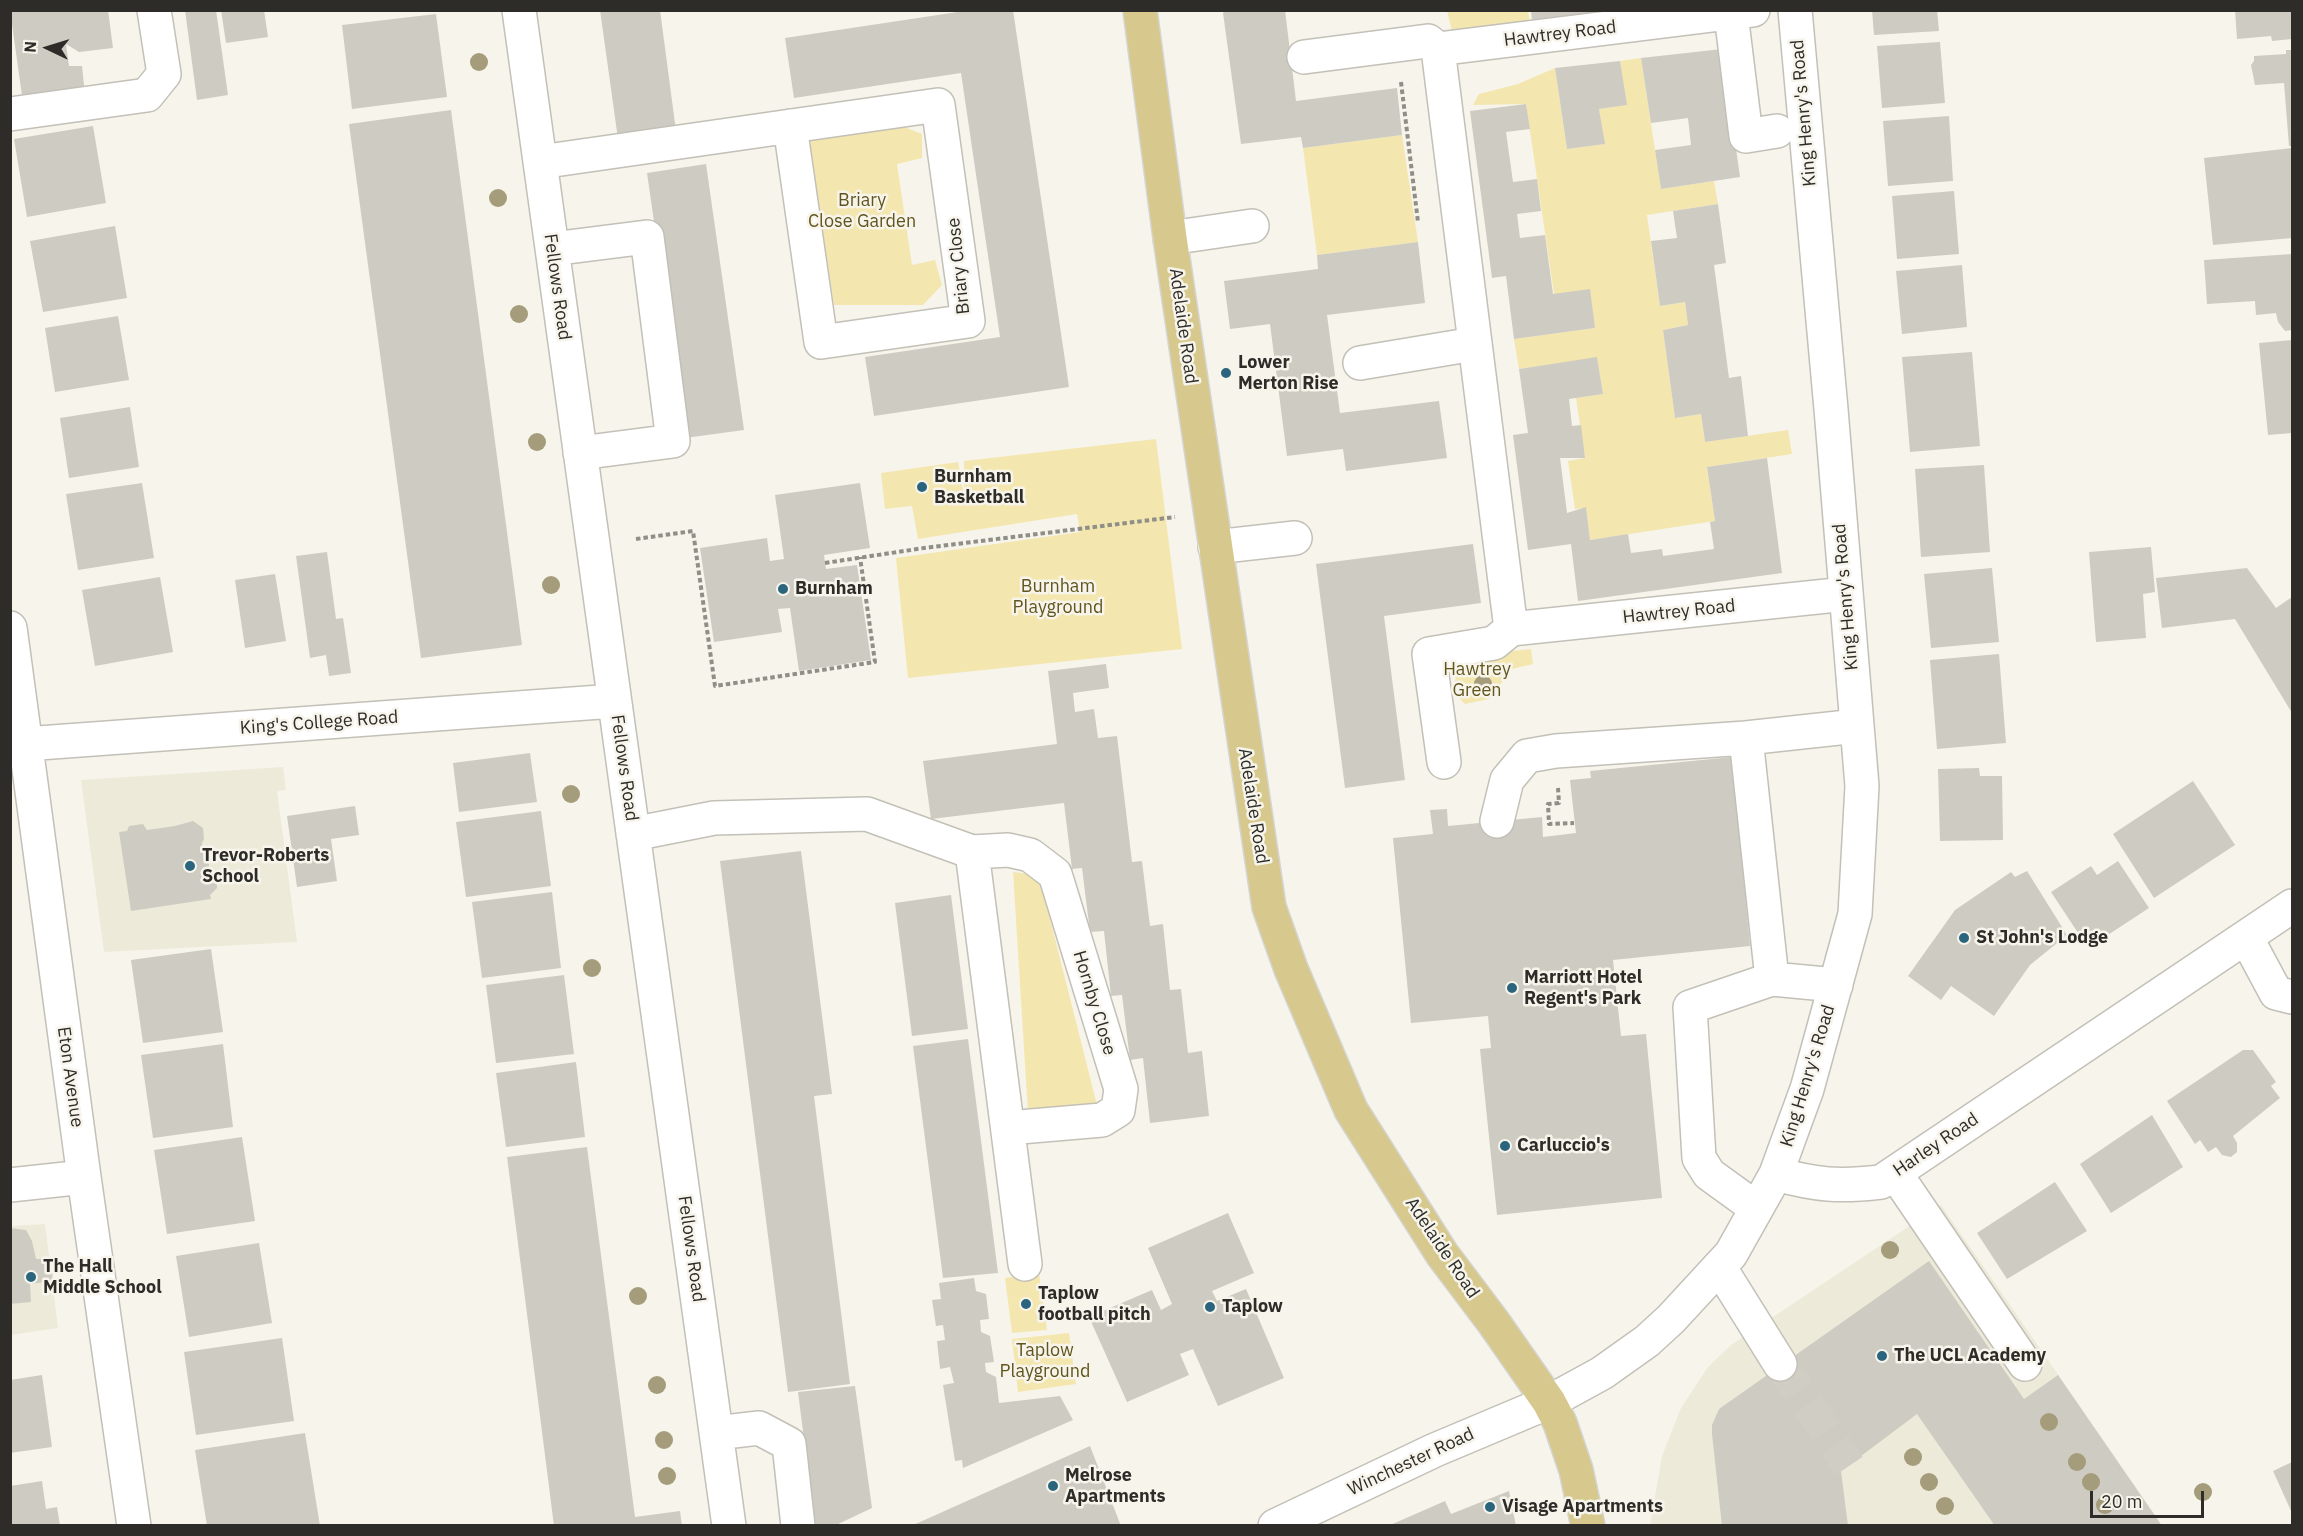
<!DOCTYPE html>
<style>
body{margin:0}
#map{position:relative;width:2303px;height:1536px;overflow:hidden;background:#f7f5eb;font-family:"IBM Plex Sans",sans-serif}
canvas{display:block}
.frame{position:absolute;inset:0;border:12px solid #2d2c29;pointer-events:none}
.north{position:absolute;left:18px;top:18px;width:60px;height:60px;-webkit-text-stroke:4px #f7f5eb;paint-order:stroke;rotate:274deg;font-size:16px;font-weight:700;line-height:24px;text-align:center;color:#2d2c29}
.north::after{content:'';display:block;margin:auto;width:21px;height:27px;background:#2d2c29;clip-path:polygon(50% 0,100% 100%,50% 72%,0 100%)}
.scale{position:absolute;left:2090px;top:1491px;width:114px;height:27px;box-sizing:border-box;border:3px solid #2d2c29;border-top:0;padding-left:8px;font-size:18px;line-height:21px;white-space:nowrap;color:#2d2c29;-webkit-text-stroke:4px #f7f5eb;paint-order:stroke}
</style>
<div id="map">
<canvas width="2303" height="1536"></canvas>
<div class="frame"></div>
<div class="north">N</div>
<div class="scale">20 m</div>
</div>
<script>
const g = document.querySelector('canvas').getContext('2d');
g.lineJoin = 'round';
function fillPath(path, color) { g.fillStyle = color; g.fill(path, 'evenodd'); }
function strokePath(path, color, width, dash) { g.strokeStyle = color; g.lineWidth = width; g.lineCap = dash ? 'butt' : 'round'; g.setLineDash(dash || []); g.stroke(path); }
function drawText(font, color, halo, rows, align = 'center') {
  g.font = font + ' "IBM Plex Sans",sans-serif'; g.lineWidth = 5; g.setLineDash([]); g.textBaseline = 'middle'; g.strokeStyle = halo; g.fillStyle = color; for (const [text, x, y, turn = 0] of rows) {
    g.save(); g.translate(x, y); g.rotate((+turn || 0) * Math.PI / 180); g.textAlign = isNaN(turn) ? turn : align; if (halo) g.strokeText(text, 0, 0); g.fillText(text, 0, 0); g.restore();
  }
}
fillPath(new Path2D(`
 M283 767 286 790 277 791 297 942 104 952 81 780Z
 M1941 1205 2162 1525 1650 1526 1662 1456 1681 1408 1708 1367 1731 1345Z
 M45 1224 58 1328 11 1335V1226Z`), '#eeead9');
fillPath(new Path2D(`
 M1447 11H1528L1530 23 1452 31Z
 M1641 58 1661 189 1714 181 1718 204 1647 215 1660 306 1685 302 1688 325 1663 330 1675 418 1701 414 1705 442 1788 430 1792 454 1707 467 1715 521 1590 540 1586 508 1575 509 1568 461 1585 458 1576 398 1603 394 1597 358 1519 369 1514 339 1595 328 1554 294 1526 104 1473 105 1479 94 1518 84 1555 68 1567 149 1604 144 1599 109 1626 105 1620 61Z
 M894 123 922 134V158L897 164 912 265 935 260 942 285 923 305H834L809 141Z
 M1402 135 1418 242 1317 255 1303 148Z
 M1156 439 1182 649 908 678 896 558 1080 532 1077 514 918 539 912 506 885 509 881 473 958 462 964 496V461Z
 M1531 649 1533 664 1512 669 1489 699 1465 704 1456 695C1456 690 1454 682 1456 677 1465 650 1508 652 1531 649Z
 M1013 872 1039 875 1099 1113H1028Z
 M1039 1273 1047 1330 1012 1333 1005 1278Z
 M1069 1333 1076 1384 1018 1392 1012 1339Z`), '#f4e6af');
fillPath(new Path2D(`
 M10 10H108L113 48 79 52 66 44 69 66H82L85 94 23 103Z
 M185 10H216L228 95 197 100Z
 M221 10H264L268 37 226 43Z
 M600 10H660L676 131 618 139Z
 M971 10H1013L1069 387 874 416 865 357 1000 337 961 73 794 98 785 38Z
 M1226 10H1285L1296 101 1397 88 1402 135 1303 148 1301 137 1241 144 1223 13Z
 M1531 10H1595L1596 14 1532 22Z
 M1872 10H1937L1939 31 1874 35Z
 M2235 10H2292V39L2272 41 2271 36 2237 39Z
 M436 14 447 97 352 109 342 25Z
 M1940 42 1945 103 1882 108 1877 46Z
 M1722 49 1740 177 1661 189 1655 150 1691 145 1688 118 1651 123 1641 58Z
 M2286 50H2292V146H2289L2284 83 2255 85 2251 65 2254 61V56L2286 54Z
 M1620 61 1627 105 1599 109 1605 144 1567 149 1555 68Z
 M1526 104 1530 129 1506 132 1513 182 1537 179 1541 211 1517 214 1520 238 1545 235 1553 294 1590 289 1595 328 1514 339 1506 276 1492 278 1470 111Z
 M451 110 522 645 421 658 349 124Z
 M1949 116 1953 181 1888 186 1883 121Z
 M93 126 106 203 27 217 14 139Z
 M2292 148V238L2213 245 2204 158Z
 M706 164 744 430 685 438 647 173Z
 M1954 191 1959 254 1897 259 1892 196Z
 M1718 204 1726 263 1714 265 1729 378 1741 376 1748 436 1705 442 1701 414 1675 418 1663 330 1688 325 1685 302 1660 306 1651 241 1677 238 1673 211Z
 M115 226 127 298 43 312 30 241Z
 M1418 242 1425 303 1327 315 1340 413 1439 401 1447 458 1346 471 1343 449 1287 456 1270 324 1230 329 1224 281 1318 269 1317 255Z
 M2292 254V330L2285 331 2278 322 2276 313 2256 315 2255 301 2207 304 2204 260Z
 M1962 265 1967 327 1902 334 1896 271Z
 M118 316 129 380 55 392 45 328Z
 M2292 340V433L2268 435 2259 343Z
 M1972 352 1980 446 1910 452 1902 357Z
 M1597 357 1603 394 1569 399 1572 426 1581 425 1585 458H1560L1567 513 1586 507 1590 540 1628 534 1631 553 1662 549 1663 556 1714 549 1710 522 1715 521 1707 467 1767 458 1782 573 1578 601 1571 544 1528 550 1513 435 1528 433 1519 369Z
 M130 407 139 467 69 478 60 418Z
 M1984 465 1990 552 1921 557 1915 469Z
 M142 483 154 558 78 570 66 494Z
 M860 483 870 548 824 555 826 569 857 565 871 660 799 671 790 608 778 609 782 632 714 642 700 548 767 538 770 561 784 559 775 495Z
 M1473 544 1481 603 1384 616 1405 780 1345 788 1316 564Z
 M2151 547 2155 592 2143 594 2146 638 2096 642 2089 552Z
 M327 552 336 619 343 618 351 673 329 676 326 655 310 658 296 556Z
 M1992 568 1999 642 1931 648 1924 574Z
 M2247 568 2276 608 2292 597V713L2235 619 2162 628 2156 578Z
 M275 574 286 641 245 648 235 580Z
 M160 577 173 652 95 666 82 590Z
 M1999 654 2006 743 1937 749 1930 660Z
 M1106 664 1109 688 1073 693 1075 712 1094 709 1098 738 1117 736 1132 862 1142 861 1150 926 1163 924 1170 990 1181 989 1188 1053 1202 1051 1209 1116 1150 1123 1143 1058 1130 1060 1122 995 1111 996 1104 931 1090 932 1082 868 1072 869 1064 803 931 819 923 761 1057 744 1048 671Z
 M530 753 537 802 459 812 453 763Z
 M1732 757 1750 946 1613 960 1621 1036 1646 1034 1662 1198 1497 1215 1480 1049 1491 1048 1488 1016 1411 1023 1393 838 1433 834 1430 810 1447 809 1448 826 1542 817 1543 837 1576 833 1570 780 1591 778 1590 771Z
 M1979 768 1980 776H2002L2003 840 1940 841 1938 769Z
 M2193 781 2235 845 2154 898 2113 834Z
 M355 806 359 835 331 839 337 881 297 887 287 816Z
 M541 811 551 886 466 897 456 822Z
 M193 821 203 828 204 839 202 843 204 861 209 864V868L217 875V888L210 895 211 899 131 911 119 832 127 831 129 826 143 824 147 830 175 826Z
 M801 851 832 1094 814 1096 850 1384 788 1392 720 861Z
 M2118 861 2149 908 2088 948 2051 892 2091 866 2097 875Z
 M2027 871 2067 935 2030 965 1994 1016 1951 986 1941 1000 1908 976 1955 910 2011 872 2015 877Z
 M552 892 561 968 482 978 472 902Z
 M951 895 968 1029 912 1036 895 903Z
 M211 949 223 1032 143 1043 131 960Z
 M564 975 574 1054 496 1063 486 985Z
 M968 1039 998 1273 943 1278 913 1046Z
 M223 1044 233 1127 153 1138 141 1055Z
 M2243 1050H2253L2276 1082 2271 1086 2280 1098 2233 1136 2237 1143V1152L2231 1157 2222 1155 2216 1147 2208 1152 2200 1140 2195 1144 2167 1101Z
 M576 1062 585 1137 506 1147 496 1073Z
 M2152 1115 2183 1167 2111 1213 2080 1164Z
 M242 1137 255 1221 167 1234 154 1150Z
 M587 1147 635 1517 680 1511 682 1526H554L507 1157Z
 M2055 1182 2087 1231 2007 1279 1977 1233Z
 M1228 1213 1254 1273 1212 1291 1217 1301 1246 1289 1284 1378 1218 1406 1193 1349 1180 1354 1189 1375 1127 1402 1089 1317 1152 1290 1161 1310 1172 1304 1148 1248Z
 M10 1228 26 1230 32 1241 36 1259H51L53 1281 30 1284 31 1302 10 1304Z
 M259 1243 272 1323 189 1337 176 1256Z
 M1929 1261 2024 1399 2058 1375 2162 1526H1995L1917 1414 1841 1471 1848 1526H1722L1712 1434V1425L1719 1409Z
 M974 1278 976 1291 986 1294 989 1319 980 1320 981 1332 990 1336 994 1362 985 1363 986 1372 996 1377 999 1403 1060 1396 1073 1420 963 1468 962 1460 955 1461 943 1385 954 1383 950 1367 940 1369 937 1341 945 1340 943 1325 936 1326 932 1300 941 1299 939 1283Z
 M282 1338 294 1421 196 1435 184 1352Z
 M42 1375 52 1447 10 1453V1380Z
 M855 1386 872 1508 834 1526H815L798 1392Z
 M305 1433 320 1526H207L195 1450Z
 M1090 1446 1121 1526H911Z
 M2292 1462V1513L2273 1471Z
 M42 1481 46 1509 57 1507 60 1526H10V1486Z
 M1509 1491 1516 1526H1388L1445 1501 1451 1514Z`), '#cecbc2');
strokePath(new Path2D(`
 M1780 1364 1849 1466`), '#cfcdc4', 33, [33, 16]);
const minor = new Path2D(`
 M519 10 729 1526
 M1731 14 1746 136 1777 131
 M1438 49 1511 629
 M1304 57 1428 41 1438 49 1753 10
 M10 114 147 95 164 74 154 10
 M540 162 938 105 968 321 821 342 790 126
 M1170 238 1252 226
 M552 249 647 237 673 441 580 453
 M1360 363 1474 344
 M1215 547 1295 538
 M10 628 84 1177 134 1526
 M1746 738 1772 979
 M25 744 614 701
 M1444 762 1429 654 1494 643 1511 629 1846 594
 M1497 821 1507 780 1527 756 1556 751 1746 738 1857 726
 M633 834 714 818 867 814 972 852 1008 850 1030 855 1055 874 1121 1089 1118 1110 1102 1120 1008 1128
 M972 852 1025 1264
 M2246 937 2276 993 2292 997
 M1895 1173 2025 1364
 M1776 1174C1817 1185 1838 1187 1881 1182L2292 906
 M10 1185 84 1177
 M1756 1208 1709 1174 1699 1158 1690 1007 1772 979 1836 985
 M1720 1268 1780 1364
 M716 1433 759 1428 789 1444 798 1526
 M1275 1526 1435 1450 1549 1402 1602 1373 1647 1341 1671 1319 1731 1254 1776 1174 1807 1089 1855 914 1862 786 1831 409 1795 10`);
const major = new Path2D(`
 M1140 10 1170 238 1269 907 1291 969 1351 1110 1442 1254 1494 1323 1549 1402 1560 1423 1576 1470 1588 1526`);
strokePath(minor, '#c3c0b7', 36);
strokePath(major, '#d5d5d4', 36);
strokePath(new Path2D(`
 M1401 82 1418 222
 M636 539 693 531 715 686 875 662 860 557
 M825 563 924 548 1175 517
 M1558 788 1559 803 1548 804 1549 824 1574 823`), '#8f8e87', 4, [4.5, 3]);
strokePath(minor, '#fff', 33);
strokePath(major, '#d7c98d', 33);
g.fillStyle = '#a49c7a';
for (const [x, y] of [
 [479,62],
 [498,198],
 [519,314],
 [537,442],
 [551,585],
 [1483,684],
 [571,794],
 [592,968],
 [1890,1250],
 [638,1296],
 [657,1385],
 [2049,1422],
 [664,1440],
 [1913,1457],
 [2077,1462],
 [667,1476],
 [1929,1482],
 [2091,1482],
 [2203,1492],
 [2105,1505],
 [1945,1506]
]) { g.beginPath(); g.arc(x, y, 9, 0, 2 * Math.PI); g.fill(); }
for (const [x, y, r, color] of [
 [1226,373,6,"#2a657d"],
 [922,487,6,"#2a657d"],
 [783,589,6,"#2a657d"],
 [190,866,6,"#2a657d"],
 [1964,938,6,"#2a657d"],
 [1512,988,6,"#2a657d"],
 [1505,1146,6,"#2a657d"],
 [31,1277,6,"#2a657d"],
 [1026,1304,6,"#2a657d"],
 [1210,1307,6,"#2a657d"],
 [1882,1356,6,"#2a657d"],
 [1053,1486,6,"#2a657d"],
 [1490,1507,6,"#2a657d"]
]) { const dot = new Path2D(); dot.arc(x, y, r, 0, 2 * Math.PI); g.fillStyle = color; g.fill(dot); strokePath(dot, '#f7f5eb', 2); }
drawText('18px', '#2d2c29', '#f7f5eb', [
 ["Hawtrey Road",1560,34,-7],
 ["King Henry's Road",1804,113,-95],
 ["Briary Close",959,266,-96],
 ["Fellows Road",557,287,82],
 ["Adelaide Road",1183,326,82],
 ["King Henry's Road",1846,597,-95],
 ["Hawtrey Road",1679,612,-6],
 ["King's College Road",319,723,-4],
 ["Fellows Road",624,768,82],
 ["Adelaide Road",1253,806,81],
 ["Hornby Close",1094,1003,73],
 ["King Henry's Road",1808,1076,-73],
 ["Eton Avenue",70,1077,82],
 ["Harley Road",1936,1145,-34],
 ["Adelaide Road",1442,1248,56],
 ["Fellows Road",691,1249,82],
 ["Winchester Road",1411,1462,-25]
]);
drawText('18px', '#61541d', '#f7f5eb', [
 ["Briary",862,201],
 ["Close Garden",862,222],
 ["Burnham",1058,587],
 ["Playground",1058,608],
 ["Hawtrey",1477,670],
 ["Green",1477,691],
 ["Taplow",1045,1351],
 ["Playground",1045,1372]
]);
drawText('bold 18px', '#2d2c29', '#f7f5eb', [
 ["Lower",1238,363],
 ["Merton Rise",1238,384],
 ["Burnham",934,477],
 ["Basketball",934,498],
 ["Burnham",795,589],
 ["Trevor-Roberts",202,856],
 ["School",202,877],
 ["St John's Lodge",1976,938],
 ["Marriott Hotel",1524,978],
 ["Regent's Park",1524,999],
 ["Carluccio's",1517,1146],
 ["The Hall",43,1267],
 ["Middle School",43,1288],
 ["Taplow",1038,1294],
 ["football pitch",1038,1315],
 ["Taplow",1222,1307],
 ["The UCL Academy",1894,1356],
 ["Melrose",1065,1476],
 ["Apartments",1065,1497],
 ["Visage Apartments",1502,1507]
], 'left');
</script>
